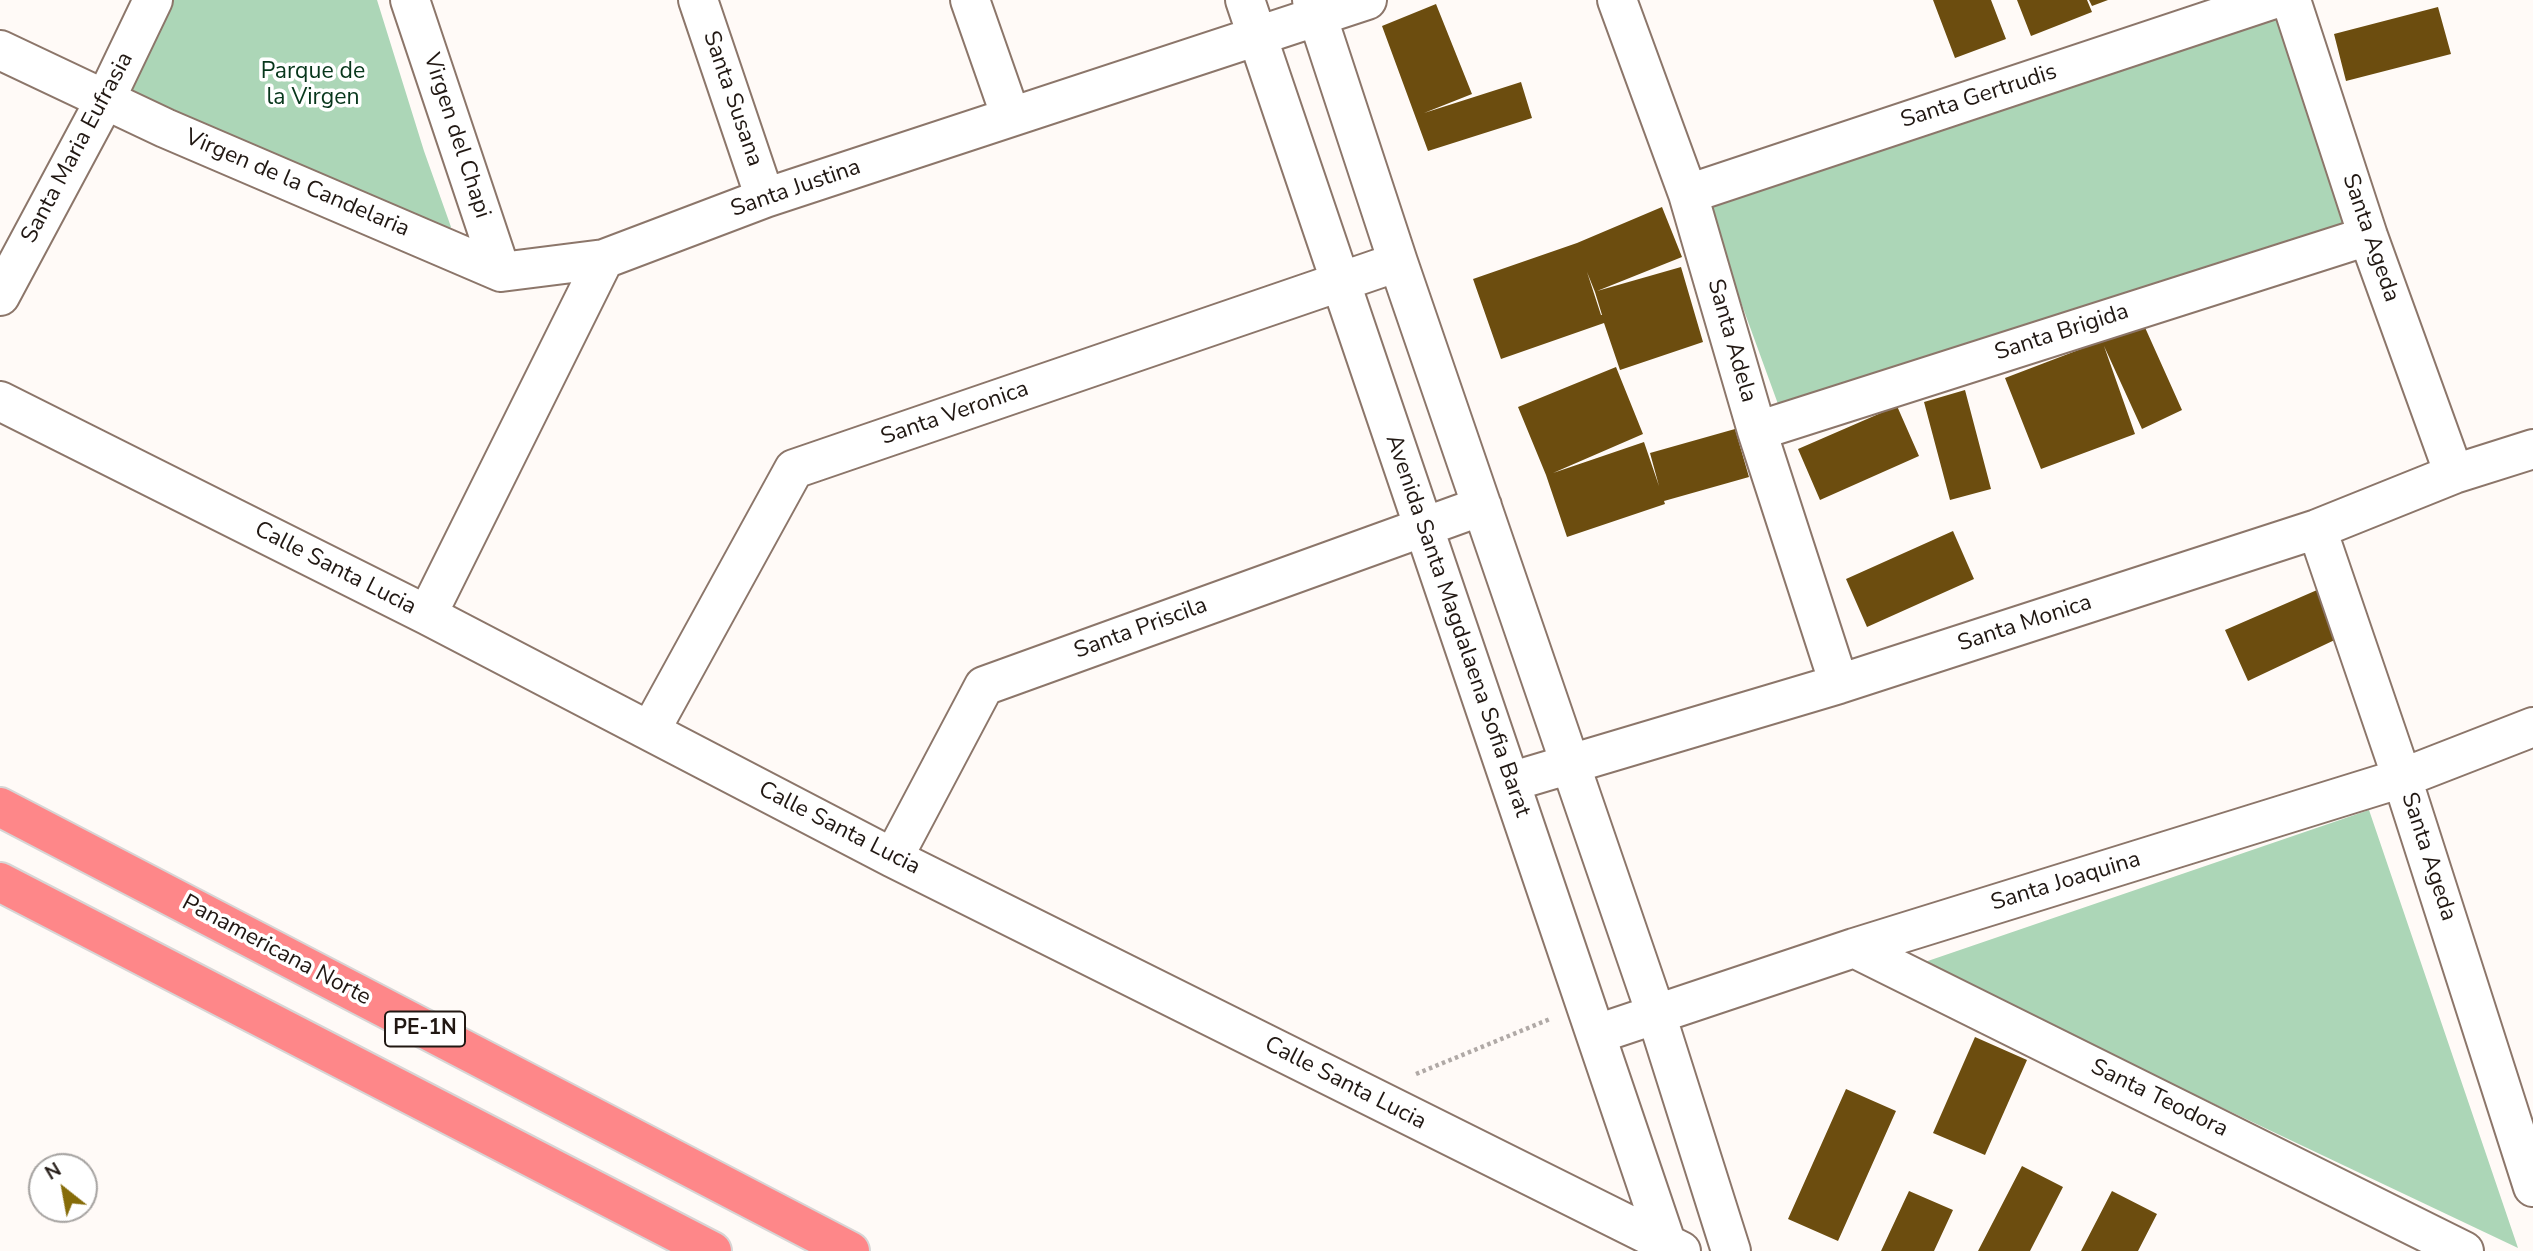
<!DOCTYPE html>
<style>
body{margin:0}
#map{position:relative;width:2533px;height:1251px;overflow:hidden;background:#fffaf7;font-family:"Nunito Sans",sans-serif}
canvas{display:block}
.north{position:absolute;left:28px;top:1153px;width:70px;height:70px;box-sizing:border-box;background:#fff;border:2px solid #a6a3a1;border-radius:50%;rotate:329deg;font-size:19px;font-weight:700;line-height:28px;text-align:center;color:#211813}
.north::after{content:'';display:block;margin:auto;width:24px;height:32px;background:#866c09;clip-path:polygon(50% 0,100% 100%,50% 72%,0 100%)}
</style>
<div id="map">
<canvas width="2533" height="1251"></canvas>
<div class="north">N</div>
</div>
<script>
const g = document.querySelector('canvas').getContext('2d');
g.lineJoin = 'round';
function fillPath(path, color) { g.fillStyle = color; g.fill(path, 'evenodd'); }
function strokePath(path, color, width, dash) { g.strokeStyle = color; g.lineWidth = width; g.lineCap = dash ? 'butt' : 'round'; g.setLineDash(dash || []); g.stroke(path); }
function drawText(font, color, halo, rows, align = 'center') {
  g.font = font + ' "Nunito Sans",sans-serif'; g.lineWidth = 7; g.setLineDash([]); g.textBaseline = 'middle'; g.strokeStyle = halo; g.fillStyle = color; for (const [text, x, y, turn = 0] of rows) {
    g.save(); g.translate(x, y); g.rotate((+turn || 0) * Math.PI / 180); g.textAlign = isNaN(turn) ? turn : align; if (halo) g.strokeText(text, 0, 0); g.fillText(text, 0, 0); g.restore();
  }
}
fillPath(new Path2D(`
 M165 0H377L424 151 451 227 437 241 122 87Z
 M2279 16 2345 229 1782 415 1707 209Z
 M2369 810 2518 1248 1919 964Z`), '#acd6b7');
fillPath(new Path2D(`
 M1933 0H1991L2006 39 1955 58Z
 M2017 0H2087L2092 12 2031 36Z
 M2089 0H2108L2092 6Z
 M1436 4 1472 94 1424 113 1521 82 1532 118 1428 151 1382 26Z
 M2438 7 2451 54 2346 81 2334 34Z
 M1662 207 1682 257 1597 291 1681 267 1703 342 1620 370 1604 323 1501 359 1473 279 1577 243ZM1587 272 1595 292 1602 315H1601Z
 M2143 323 2182 410 2142 429 2104 346 2135 434 2041 469 2005 378 2102 341Z
 M1616 367 1643 434 1553 473 1644 442 1659 486 1650 453 1735 429 1749 477 1664 501 1665 504 1567 537 1546 475 1518 407Z
 M1965 390 1991 489 1950 500 1924 402Z
 M1897 406 1919 456 1820 500 1798 449Z
 M1953 531 1974 579 1867 627 1846 579Z
 M2324 587 2341 637 2248 681 2225 630Z
 M1975 1037 2027 1060 1985 1155 1933 1133Z
 M1846 1089 1896 1111 1838 1241 1788 1219Z
 M2022 1166 2063 1187 2030 1251H1978Z
 M1909 1191 1953 1210 1934 1251H1881Z
 M2112 1191 2157 1214 2138 1251H2081Z`), '#6c4d0f');
const minor = new Path2D(`
 M410 0 501 272
 M698 0 765 198
 M970 0 1011 117
 M1245 0C1384 418 1530 833 1669 1251
 M1312 0 1398 262 1656 1014 1731 1251
 M1617 0 1688 194 1757 431 1839 684
 M2291 0 2368 236 2454 474
 M0 50 165 128 501 272 604 259
 M1688 194 2271 0
 M0 296 106 98 153 0
 M0 401 427 615 893 858 1681 1251
 M1757 431 2368 236
 M2317 529 2402 778 2533 1187
 M427 615 604 259 765 198 1367 0
 M650 731 794 469 1398 262
 M1510 782 1839 684 2317 529 2454 474 2533 449
 M893 858 984 686 1482 506
 M1854 948 2464 1251
 M1597 1034 1854 948 2402 778 2533 727`);
const highway = new Path2D(`
 M0 807 850 1251
 M0 882 712 1251`);
strokePath(minor, '#8c766a', 42);
strokePath(highway, '#d7d5d5', 42);
strokePath(new Path2D(`
 M1416 1074 1550 1019`), '#b0a9a6', 4.5, [3.5, 3.5]);
strokePath(minor, '#fff', 38);
strokePath(highway, '#fe8789', 38);
for (const [x, y, w] of [
 [425,1029,80]
]) { const box = new Path2D(); box.roundRect(x - w / 2, y - 17.5, w, 35, 5); g.fillStyle = '#fff'; g.fill(box); strokePath(box, '#211813', 2); }
drawText('bold 21px', '#211813', null, [
 ["PE-1N",425,1029]
]);
drawText('23px', '#07361b', '#fff', [
 ["Parque de",313,72],
 ["la Virgen",313,98]
]);
drawText('23px', '#211813', '#fff', [
 ["Santa Gertrudis",1979,97,-18],
 ["Santa Susana",732,99,71],
 ["Virgen del Chapi",456,136,72],
 ["Santa Maria Eufrasia",78,148,-62],
 ["Virgen de la Candelaria",297,184,23],
 ["Santa Justina",796,189,-19],
 ["Santa Ageda",2370,238,71],
 ["Santa Brigida",2062,333,-18],
 ["Santa Adela",1731,341,74],
 ["Santa Veronica",955,414,-19],
 ["Calle Santa Lucia",335,569,27],
 ["Santa Monica",2025,624,-18],
 ["Avenida Santa Magdalaena Sofia Barat",1457,626,71],
 ["Santa Priscila",1141,629,-20],
 ["Calle Santa Lucia",839,829,27],
 ["Santa Ageda",2428,857,72],
 ["Santa Joaquina",2066,882,-17],
 ["Panamericana Norte",276,951,28],
 ["Calle Santa Lucia",1345,1084,27],
 ["Santa Teodora",2159,1099,26]
]);
</script>
